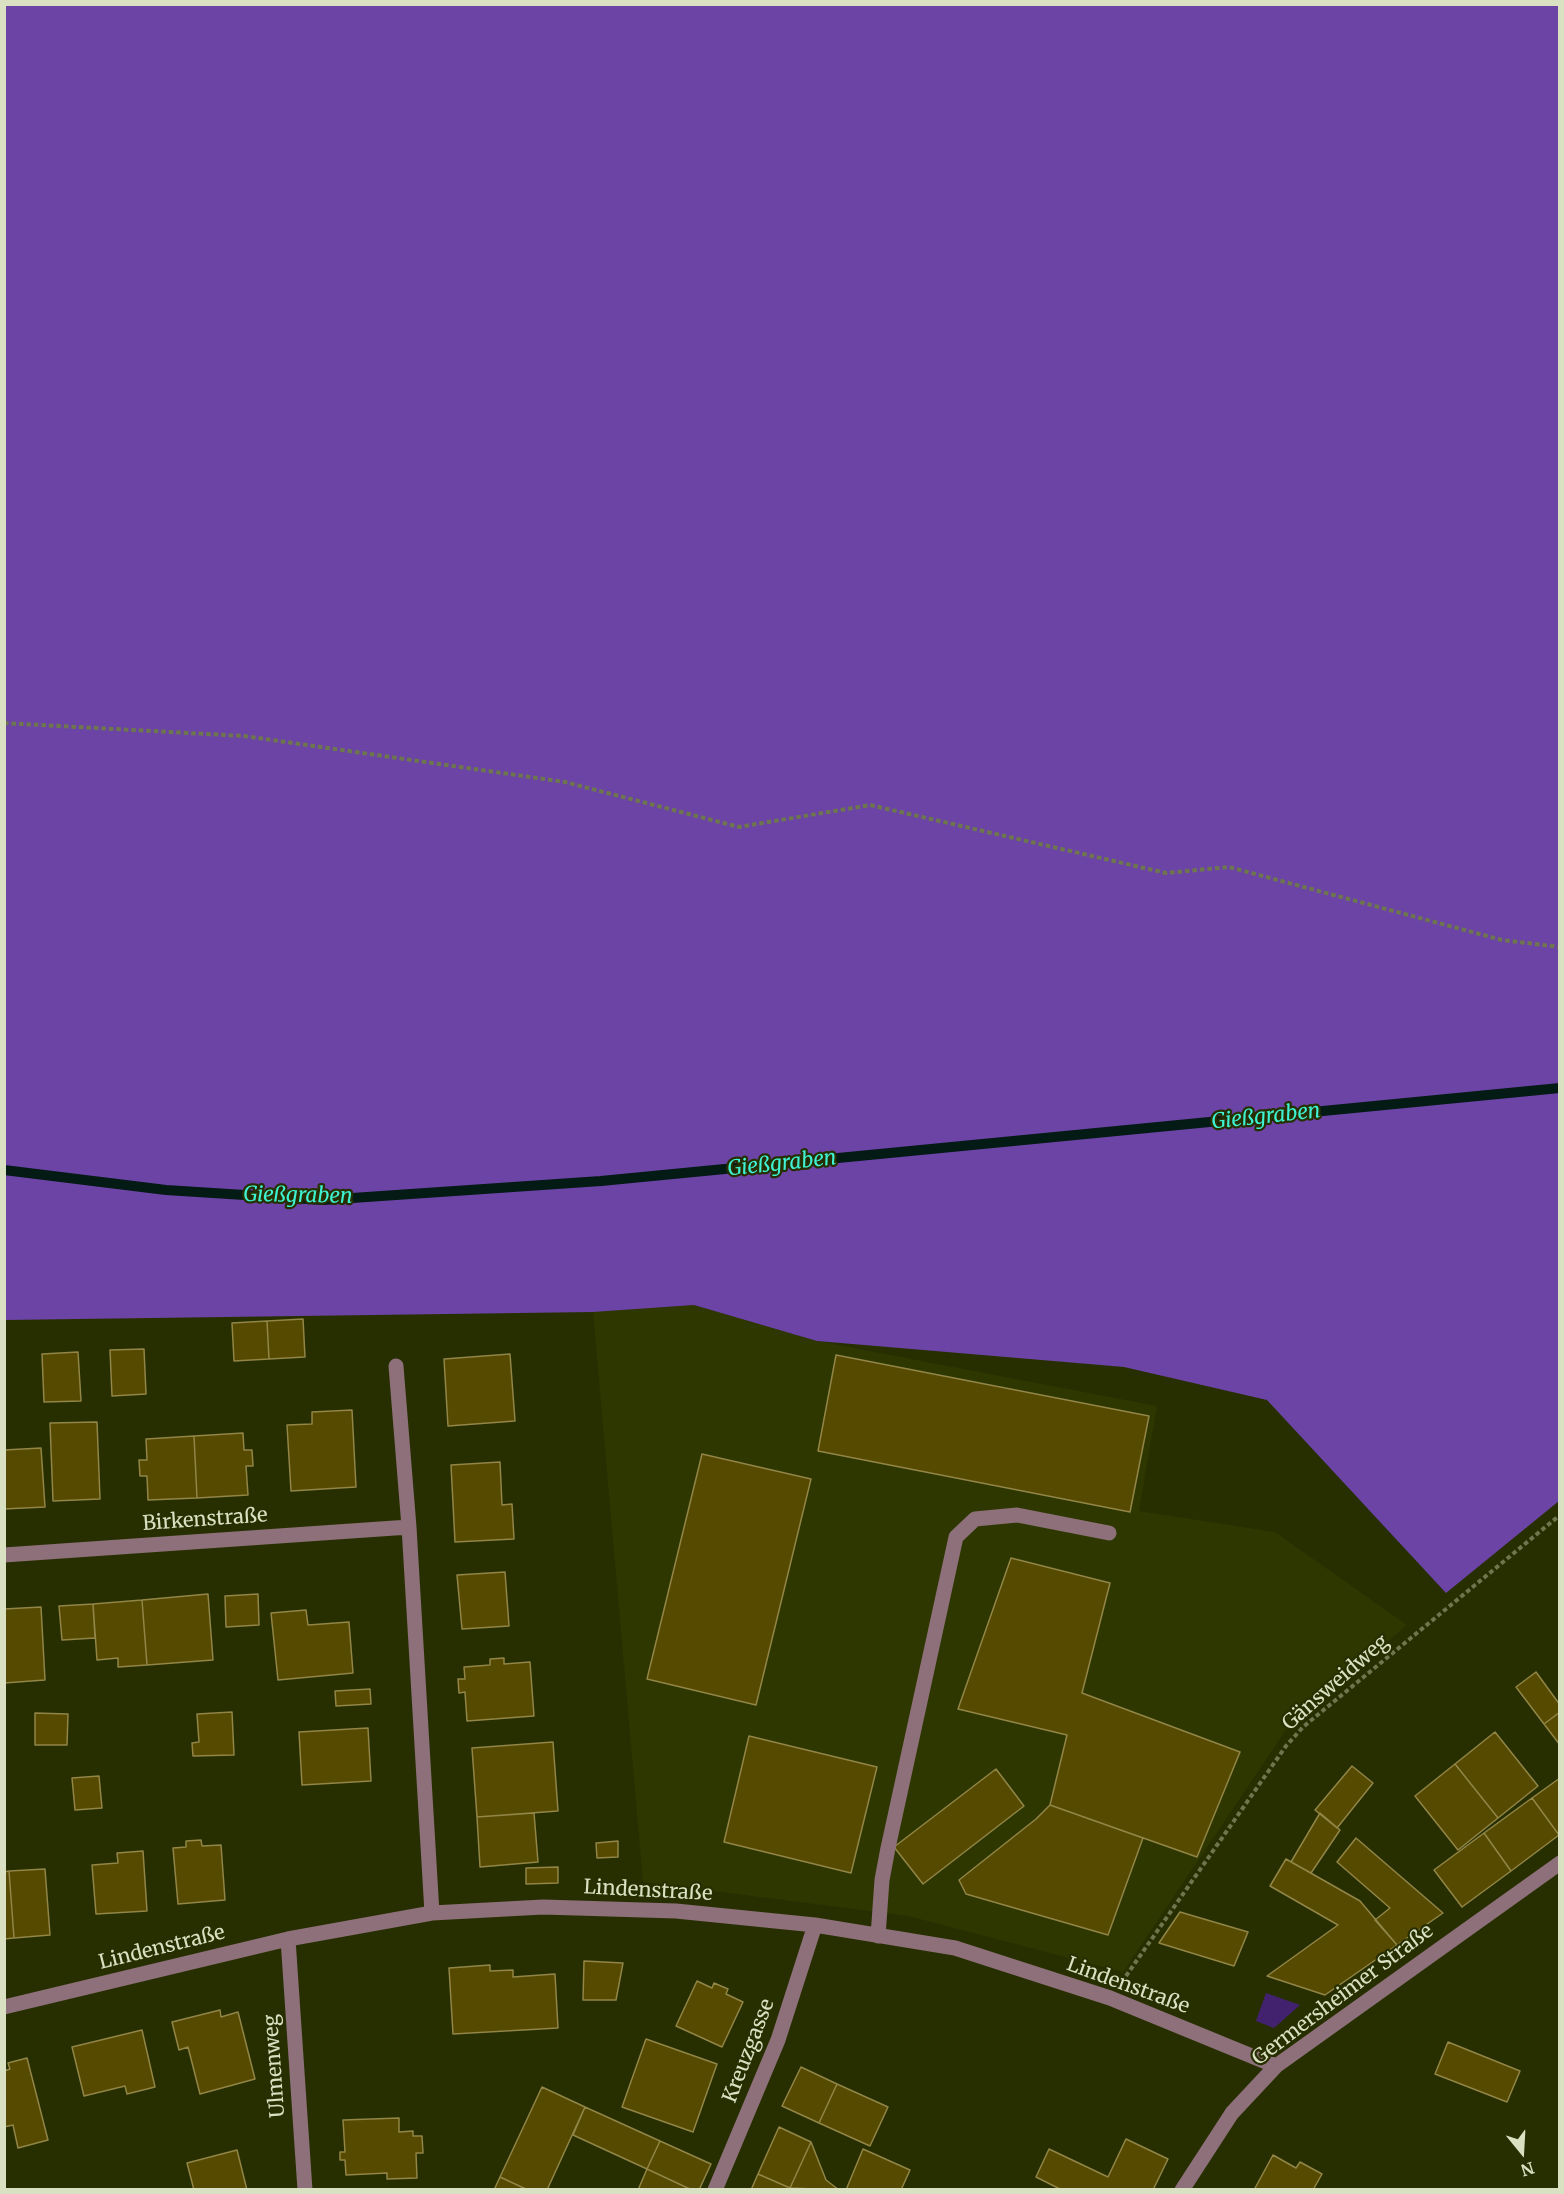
<!DOCTYPE html>
<meta charset="utf-8">
<style>
body{margin:0}
#map{position:relative;width:1564px;height:2194px;overflow:hidden;background:#272f00;font-family:Merriweather,serif}
canvas{display:block}
.frame{position:absolute;inset:0;border:6px solid #d9e1c2;pointer-events:none}
.north{position:absolute;left:1492px;top:2122px;width:60px;height:60px;-webkit-text-stroke:4px #272f00;paint-order:stroke;rotate:162deg;font-size:16px;font-weight:700;line-height:24px;text-align:center;color:#d9e1c2}
.north::after{content:'';display:block;margin:auto;width:21px;height:27px;background:#d9e1c2;clip-path:polygon(50% 0,100% 100%,50% 72%,0 100%)}
</style>
<div id="map">
<canvas width="1564" height="2194"></canvas>
<div class="frame"></div>
<div class="north">N</div>
</div>
<script>
const g = document.querySelector('canvas').getContext('2d');
g.lineJoin = 'round';
function fillPath(path, color) { g.fillStyle = color; g.fill(path, 'evenodd'); }
function strokePath(path, color, width, dash) { g.strokeStyle = color; g.lineWidth = width; g.lineCap = dash ? 'butt' : 'round'; g.setLineDash(dash || []); g.stroke(path); }
function drawText(font, color, halo, rows, align = 'center') {
  g.font = font + ' Merriweather,serif'; g.lineWidth = 4.5; g.setLineDash([]); g.textBaseline = 'middle'; g.strokeStyle = halo; g.fillStyle = color; for (const [text, x, y, turn = 0] of rows) {
    g.save(); g.translate(x, y); g.rotate((+turn || 0) * Math.PI / 180); g.textAlign = isNaN(turn) ? turn : align; if (halo) g.strokeText(text, 0, 0); g.fillText(text, 0, 0); g.restore();
  }
}
fillPath(new Path2D(`
 M694 1305 817 1341 1157 1406 1139 1511 1275 1532 1407 1625 1288 1727 1123 1972 908 1916 643 1882 593 1312Z`), '#2e3700');
fillPath(new Path2D(`
 M1266 1993 1300 2005 1274 2028 1256 2021Z`), '#42226f');
fillPath(new Path2D(`
 M4 5H1559V1501L1446 1593 1267 1400 1124 1367 817 1341 694 1305 593 1312 5 1320Z`), '#6b44a6');
strokePath(new Path2D(`
 M4 1170 166 1190 323 1200 601 1181 1560 1088`), '#041a15', 10);
const building = new Path2D(`
 M303 1319 305 1357 269 1359 267 1321Z
 M267 1321 269 1359 234 1361 232 1323Z
 M144 1349 146 1394 112 1396 110 1350Z
 M78 1352 81 1401 44 1402 42 1354Z
 M510 1354 515 1421 448 1426 444 1359Z
 M836 1355 1149 1416 1130 1512 818 1451Z
 M352 1410 356 1487 291 1491 287 1425 312 1424V1412Z
 M97 1422 100 1499 53 1501 50 1423Z
 M243 1433 244 1450H252L253 1466H246L248 1495 197 1498 194 1436Z
 M194 1436 197 1498 148 1500 147 1476H140L139 1460H147L146 1439Z
 M41 1448 45 1507 4 1509V1450Z
 M702 1454 811 1479 756 1705 647 1679Z
 M500 1462 502 1505 512 1504 514 1539 455 1542 451 1465Z
 M1011 1558 1110 1583 1082 1693 1240 1752 1197 1857 1050 1805 1067 1735 958 1709Z
 M505 1572 509 1626 462 1629 457 1575Z
 M208 1594 213 1660 147 1665 142 1600Z
 M258 1594 259 1625 226 1627 225 1596Z
 M142 1600 147 1665 118 1667V1658L97 1660 93 1604Z
 M93 1604 95 1638 62 1640 59 1606Z
 M41 1607 45 1680 4 1683V1609Z
 M306 1610 308 1625 349 1622 353 1673 278 1680 271 1613Z
 M504 1658V1664L530 1662 534 1716 467 1721 465 1692 459 1693 458 1679H465L464 1667 490 1665V1659Z
 M1536 1672 1560 1705V1712L1544 1724 1516 1687Z
 M370 1689 371 1704 336 1706 335 1691Z
 M232 1712 234 1755 193 1756 192 1743 199 1742 197 1714Z
 M1560 1712V1745L1544 1724Z
 M35 1713 68 1714 67 1745H35Z
 M368 1728 371 1781 302 1785 299 1732Z
 M1495 1732 1538 1786 1498 1818 1455 1764Z
 M749 1736 877 1767 851 1873 724 1842Z
 M553 1742 558 1811 477 1817 472 1748Z
 M1455 1764 1498 1818 1458 1850 1415 1796Z
 M1352 1766 1373 1783 1337 1828 1315 1810Z
 M996 1769 1024 1806 923 1884 894 1847Z
 M99 1776 102 1808 75 1810 72 1778Z
 M1560 1778V1834L1559 1835 1532 1798Z
 M1532 1798 1559 1835 1511 1871 1484 1833Z
 M1050 1805 1143 1838 1108 1935 966 1894 959 1880 1036 1819Z
 M534 1813 538 1862 480 1867 477 1817Z
 M1320 1813 1340 1830 1311 1873 1291 1862Z
 M1484 1833 1511 1871 1462 1907 1434 1870Z
 M1356 1838 1443 1913 1397 1945 1375 1920 1390 1908 1337 1862Z
 M201 1840 202 1846 221 1845 225 1900 178 1904 173 1848 186 1847V1841Z
 M618 1841V1857L597 1858 596 1843Z
 M143 1851 147 1911 96 1914 92 1865 118 1863 117 1853Z
 M1286 1859 1360 1901 1397 1945 1325 1995 1267 1976 1338 1925 1270 1886Z
 M558 1867V1883L526 1884V1868Z
 M45 1869 50 1935 14 1938 9 1871Z
 M9 1871 14 1938 4 1939V1872Z
 M1180 1912 1248 1932 1234 1966 1159 1943Z
 M584 1961 623 1963 616 2000H583Z
 M490 1965V1971L513 1970V1977L555 1974 558 2028 453 2034 449 1968Z
 M697 1981 712 1988 714 1983 728 1989 726 1994 743 2002 722 2047 676 2026Z
 M220 2010 221 2017 238 2012 255 2079 200 2094 188 2047 179 2050 172 2022Z
 M142 2030 155 2087 127 2094 125 2086 84 2096 72 2047Z
 M646 2039 717 2064 693 2132 622 2107Z
 M1448 2042 1520 2071 1507 2102 1435 2074Z
 M27 2058 48 2140 18 2148 13 2125 4 2127V2071L10 2069 8 2063Z
 M801 2067 837 2084 819 2123 782 2106Z
 M837 2084 888 2107 870 2146 819 2123Z
 M542 2087 585 2107 547 2190H528L500 2177Z
 M585 2107 660 2141 647 2169 573 2135Z
 M399 2118V2132L413 2131V2136H422L423 2153H416L417 2178 387 2179V2173L346 2175 345 2160H340V2152H345L343 2120Z
 M779 2127 811 2142 790 2188 758 2174Z
 M1126 2139 1168 2159 1153 2190H1062L1036 2177 1049 2149 1108 2177Z
 M660 2141 711 2164 699 2190H692L647 2169Z
 M811 2142 826 2180 839 2190 790 2188Z
 M863 2149 910 2170 901 2190H846Z
 M237 2150 247 2190H194L187 2163Z
 M1273 2155 1296 2168 1300 2162 1322 2174 1313 2190H1254Z
 M647 2169 692 2190H638Z
 M758 2174 790 2188 789 2190H751Z
 M500 2177 528 2190H494Z`);
fillPath(building, '#564a01');
strokePath(building, '#918547', 1.5);
strokePath(new Path2D(`
 M4 723 244 736 565 782 739 827 870 805 1166 873 1229 867 1502 940 1560 947
 M1126 1976 1286 1746 1303 1727 1560 1515`), '#6e764e', 4, [4.5, 3]);
strokePath(new Path2D(`
 M396 1366 409 1527 432 1913
 M4 1555 409 1527
 M878 1936 882 1880 888 1848 956 1537 975 1519 1017 1515 1109 1533
 M288 1939 305 2190
 M4 2007 288 1939 432 1913 543 1907 676 1911 815 1925 955 1948 1110 1998 1276 2066
 M715 2190 778 2040 815 1925
 M1182 2190 1232 2113 1276 2066 1560 1863`), '#8d7079', 15);
drawText('20px', '#d9e1c2', '#272f00', [
 ["Birkenstraße",205,1520,-4],
 ["Gänsweidweg",1336,1683,-41],
 ["Lindenstraße",648,1891,3],
 ["Lindenstraße",162,1948,-14],
 ["Lindenstraße",1128,1986,20],
 ["Germersheimer Straße",1343,1995,-37],
 ["Kreuzgasse",749,2051,-69],
 ["Ulmenweg",275,2066,-94]
]);
drawText('italic 21px', '#3ff2d4', '#272f00', [
 ["Gießgraben",1266,1117,-6],
 ["Gießgraben",782,1164,-6],
 ["Gießgraben",298,1196,1]
]);
</script>
